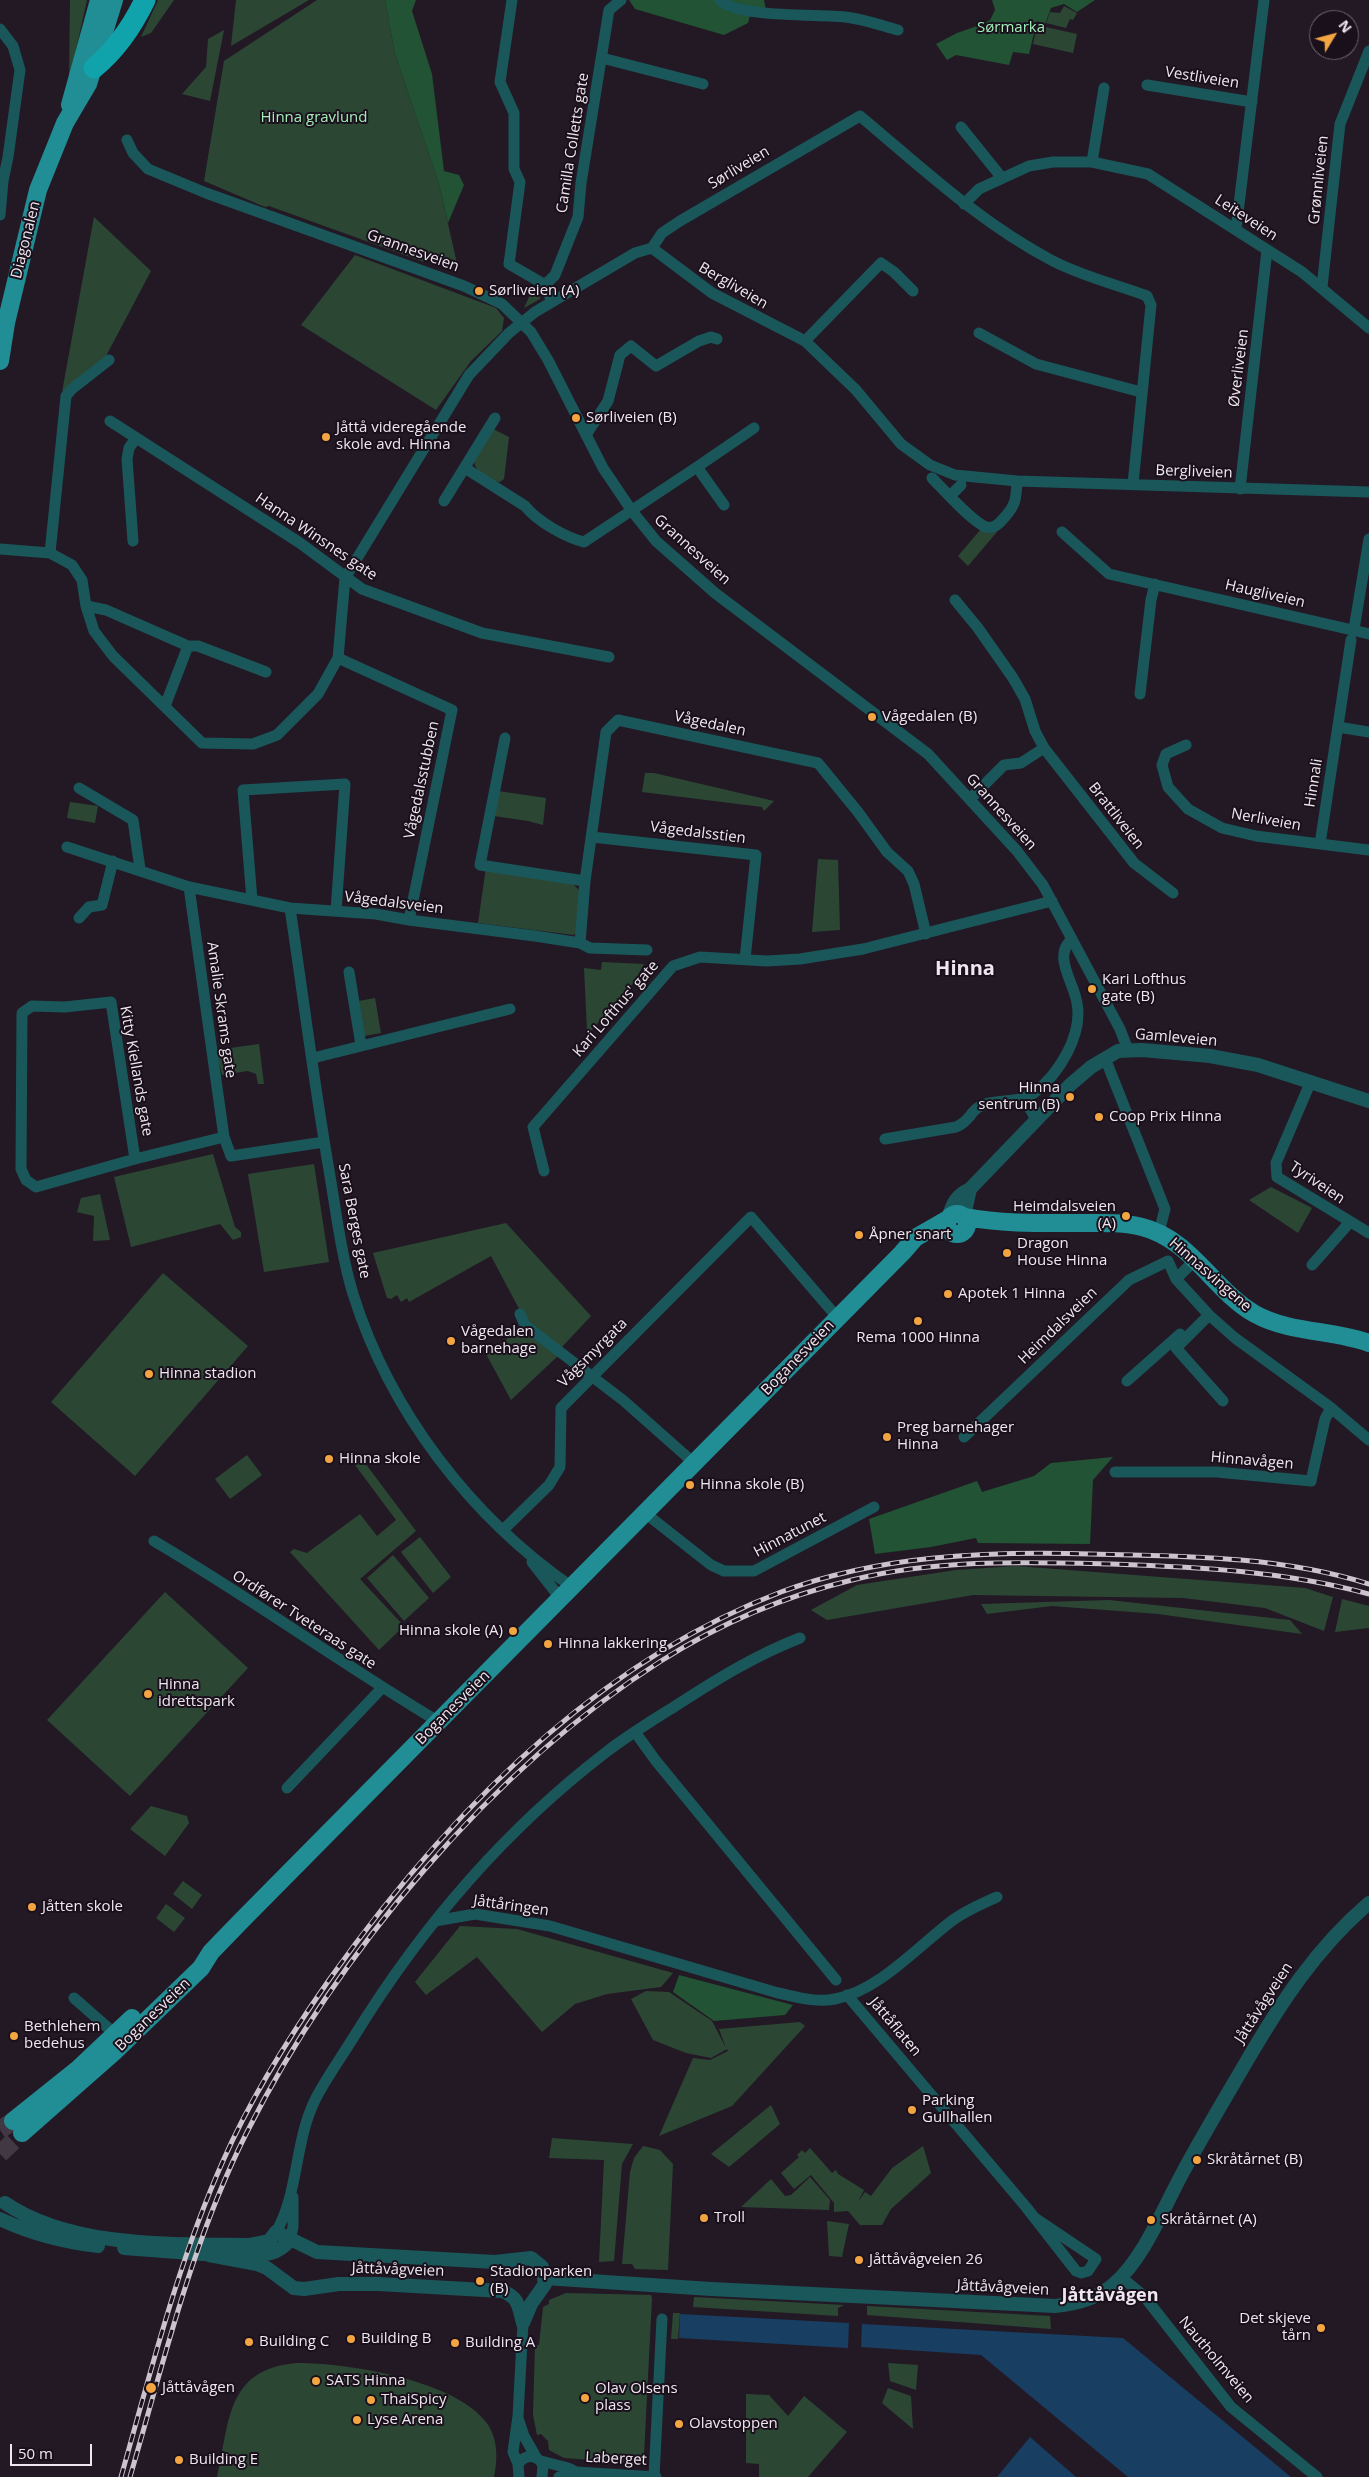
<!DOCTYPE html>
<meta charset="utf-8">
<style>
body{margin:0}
#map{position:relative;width:1369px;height:2477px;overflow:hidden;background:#231925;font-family:"Open Sans",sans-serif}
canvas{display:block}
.north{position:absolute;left:1309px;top:10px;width:50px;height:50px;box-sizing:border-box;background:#1a101b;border:1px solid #6f6670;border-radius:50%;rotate:53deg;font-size:14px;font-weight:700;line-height:20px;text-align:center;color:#eee7ef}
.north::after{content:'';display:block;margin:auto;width:18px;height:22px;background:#f3a542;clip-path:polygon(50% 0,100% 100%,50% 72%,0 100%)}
.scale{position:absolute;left:10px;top:2444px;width:82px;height:22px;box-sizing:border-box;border:2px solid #eee7ef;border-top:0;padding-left:6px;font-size:15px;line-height:18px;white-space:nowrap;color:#eee7ef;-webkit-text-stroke:4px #1a101b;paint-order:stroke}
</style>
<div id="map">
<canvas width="1369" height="2477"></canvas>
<div class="north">N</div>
<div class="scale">50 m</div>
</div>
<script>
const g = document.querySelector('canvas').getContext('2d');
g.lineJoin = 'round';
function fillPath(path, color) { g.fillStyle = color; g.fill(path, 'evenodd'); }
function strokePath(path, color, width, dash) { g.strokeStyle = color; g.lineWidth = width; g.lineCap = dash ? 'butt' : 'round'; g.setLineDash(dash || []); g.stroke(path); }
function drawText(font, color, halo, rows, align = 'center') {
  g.font = font + ' "Open Sans",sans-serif'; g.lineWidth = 4; g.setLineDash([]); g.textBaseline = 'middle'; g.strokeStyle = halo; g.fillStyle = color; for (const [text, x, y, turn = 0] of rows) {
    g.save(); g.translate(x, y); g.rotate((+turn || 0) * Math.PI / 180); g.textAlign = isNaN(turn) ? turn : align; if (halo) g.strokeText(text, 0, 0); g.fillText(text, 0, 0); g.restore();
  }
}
fillPath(new Path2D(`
 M70 0H87L69 82Z
 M158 0H174L151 33 141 37Z
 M236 0H309L231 46Z
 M317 0H385L395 54 439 184 458 268 430 258 424 262 269 206 265 207 204 181 224 61Z
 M1064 6 1077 13 1073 20 1070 19 1066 28 1046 23 1050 12 1060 13Z
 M1037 25 1077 34 1073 53 1033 44Z
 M224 30 210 101 182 94 206 67 208 39Z
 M94 217 151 271 106 356 62 392Z
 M355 255 496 308 504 318 502 331 471 361 436 410 301 325Z
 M534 286 540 291V299L524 308Z
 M493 429 509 437 504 479 500 482C490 481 475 472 474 461Z
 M1002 526 968 566 958 556 981 529Z
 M645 773H654L774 801 764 811 762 807 642 792Z
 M498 791 546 798 543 825 528 821 494 816Z
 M70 802 98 806 95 823 67 818Z
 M818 859 838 860 840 930 812 932Z
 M486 867 571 882 580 891 577 931 574 935 478 923Z
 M602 962 644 964 635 981 589 1033 587 1030 584 968 601 970Z
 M375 998 381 1033 364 1036 359 1001Z
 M259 1044 264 1084H258L256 1074 248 1071 222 1075 216 1050Z
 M213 1154 235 1227 241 1232V1237L233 1240 220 1224 131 1247 114 1177Z
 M314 1164 329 1262 264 1272 248 1174Z
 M1271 1187 1312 1208 1298 1233 1249 1200Z
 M100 1194 110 1240 93 1241 94 1216 77 1212 81 1198Z
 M506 1223 591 1316 561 1348 525 1320 491 1256 409 1302 407 1298 401 1302 397 1295 391 1299 387 1298 373 1253Z
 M163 1273 248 1346 135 1476 51 1402Z
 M522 1328 559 1355 511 1400 486 1354Z
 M247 1455 262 1475 230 1499 215 1479Z
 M359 1455 416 1531 360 1579 404 1626 379 1650 290 1552 294 1549 307 1553 360 1514 377 1536 396 1520 352 1461Z
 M420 1537 451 1577 433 1593 401 1552Z
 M393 1555 429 1598 404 1621 367 1578Z
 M1016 1566 1305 1588 1333 1597 1324 1631 1265 1608 1183 1598 973 1595 827 1620 811 1610 857 1585 956 1570Z
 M165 1592 248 1668 130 1796 47 1720Z
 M1342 1599 1369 1606V1628L1335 1632Z
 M1109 1600 1290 1620 1302 1634 1158 1614 1052 1606 987 1614 981 1604Z
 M151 1806 187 1816 189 1823 165 1856 130 1829Z
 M183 1881 202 1895 192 1909 173 1894Z
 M166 1904 185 1918 174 1932 156 1918Z
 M460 1926 517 1929 673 1973 661 1987 607 1994 575 2004 542 2032 477 1957 426 1995 415 1982Z
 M646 1991 669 1992 712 2021 726 2048 719 2029 800 2022 805 2026 732 2106 659 2136 693 2058 710 2060 728 2051 727 2049 711 2058 686 2053 653 2040 631 1999Z
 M771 2105 780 2124 729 2167 711 2154Z
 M552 2138 633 2144 622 2164 614 2261 599 2262 604 2160 549 2158Z
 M643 2146 660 2150 673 2164 668 2270 635 2269 632 2264H622L630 2172 634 2158Z
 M923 2146 931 2173 891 2209 882 2225H860L848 2211 834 2212V2203L811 2175 794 2189 781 2173 799 2157 797 2155 802 2150 805 2153 810 2148 832 2173 836 2170 838 2174 864 2190 858 2202 865 2192 871 2196 892 2168Z
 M810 2177 830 2200 829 2210 741 2207 771 2179 785 2196 791 2195Z
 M827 2221 849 2224 842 2257 829 2256Z
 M566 2293 651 2295 652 2298 644 2455 635 2463 564 2458 549 2450 548 2441 541 2434 537 2435 533 2415 535 2345H539L543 2307 549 2304V2300Z
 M694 2297 844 2305 838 2308V2316L693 2307Z
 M867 2306 1050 2316 1051 2329 867 2315Z
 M673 2313H680L678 2339H671Z
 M297 2363C348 2363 454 2380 486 2422 498 2438 498 2458 494 2477H217C230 2421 226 2369 297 2363Z
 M888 2363 918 2365 916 2390 890 2381Z
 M888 2388 911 2396 913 2429 882 2403Z
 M746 2394 769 2395 788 2416 804 2396 847 2432 808 2477H759V2464L746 2463Z`), '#2b4734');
fillPath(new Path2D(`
 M385 0H416L412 11 432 74 444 171 459 175 464 185 448 223 439 184 395 54Z
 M629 0H764L766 10 752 8 748 23 724 35 635 9Z
 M992 0H1095L1077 12 1064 4 1051 8 1045 24 1037 21 1029 54 1013 52 1009 65 956 55 947 60 936 44 957 33 980 25 990 20 995 10Z
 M1113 1457 1093 1480 1090 1544 978 1543 976 1538 931 1547 875 1554 869 1519 977 1481 982 1492 1034 1476 1051 1463Z
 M679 1975 793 2005 785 2015 714 2021 673 1992Z`), '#215334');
fillPath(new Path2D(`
 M680 2314 849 2323 848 2348 679 2338Z
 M862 2324 1123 2338 1291 2477H1128L981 2355 861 2347Z
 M1030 2437 1076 2477H997Z`), '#183e62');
strokePath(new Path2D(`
 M0 2130 13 2121
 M0 2154 22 2133`), '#413843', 18, [18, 9]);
strokePath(new Path2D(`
 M512 0 500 82 514 113V169L520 182 509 264 542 283 552 300
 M720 0C737 18 817 14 845 17 863 19 880 25 898 30
 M0 29 13 46 20 70 8 157 3 181 0 215
 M602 58 703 84
 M1147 85 1252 102
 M961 127 1002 178
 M127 140 133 153 148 169 206 193 464 286 502 304 531 332 548 360 603 468 632 511 656 541 715 593 928 754 1017 851 1043 885 1120 1029 1128 1050
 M1092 162 1104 88
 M964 204 979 189 1029 166 1053 162H1092L1148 174 1302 272 1369 328
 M1236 229 1264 0
 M652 248 712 293 805 341 856 390 901 444 930 465 955 475 1017 481 1369 492
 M545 285 555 275 578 217 581 183 609 10 621 0
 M1322 287 1340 124 1369 51
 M979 333 1036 364 1141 392
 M805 341 881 263 894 272 913 291
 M110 421 300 543 362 589 482 633 609 657
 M586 435 608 401 620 355 631 346 656 366 699 341 711 337 717 339
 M697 467 754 428
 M465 468 525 506C538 522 565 537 584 542L697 467 724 505
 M932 478C942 488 975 525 987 527 994 529 999 524 1003 519 1016 505 1016 500 1017 481
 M1240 489 1267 250
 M950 496 961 485
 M444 501 495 418
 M1062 532 1109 574 1369 634
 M133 541 127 459 129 448 136 438
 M0 549 50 553 72 565 82 580 86 606 94 631 113 656 202 743 253 744 277 735 318 694 338 658 345 578 469 375 509 333 535 312 635 253 652 248 662 233 680 221 860 116C921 167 979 222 1051 260 1081 276 1115 284 1147 296L1151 305 1133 484
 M50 553 66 396 72 389 109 360
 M955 600 978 628 1013 678 1025 699 1035 731 1044 748 1134 863 1173 893
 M86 606 106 610 188 646 165 706
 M1354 629 1369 539
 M188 646H198L266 672
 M338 658 452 710 409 920
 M1140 694 1151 600 1155 584
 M1338 727 1369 732
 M505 738 480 865 585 881
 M1186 745 1166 754 1162 765 1168 787 1188 809 1222 828 1256 836 1369 850
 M79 788 133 820 140 869
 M970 799 1004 765 1021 763 1044 748
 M592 837 756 855 745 959
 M1320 844 1351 640
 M67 847 189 887 290 908 376 914 409 920 535 936 580 943 590 948 647 950
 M189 887 224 1137
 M252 900 243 790 345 784 336 911
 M290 908C303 995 314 1083 329 1170 336 1211 341 1254 353 1294 390 1412 471 1517 572 1587
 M79 918 89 907 102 905 113 861
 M580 943 585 881 606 732 618 720 818 763 858 812 887 852 908 871 914 884 926 934
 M349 972 361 1045
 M313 1058 510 1009
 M1105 1058 1165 1209 1159 1232
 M1311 1081 1276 1163 1277 1177 1369 1233
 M1027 1096 1029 1107 1037 1121
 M885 1139 956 1127C970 1121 970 1112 979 1107 993 1098 1020 1104 1034 1093 1059 1074 1083 1035 1077 1003 1074 982 1052 956 1072 939
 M135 1159 111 1002 65 1007 32 1006 22 1013 21 1169 26 1180 36 1187 135 1159 224 1137 231 1156 324 1142
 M544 1171 533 1127 673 966 700 957 767 961 800 959 863 949 1052 901
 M1195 1260 1176 1279 1209 1315 1235 1338 1330 1407 1369 1440
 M1312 1265 1350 1222
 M520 1314 525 1325 624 1401 694 1463
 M1209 1315 1176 1348 1223 1401
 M1127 1381 1180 1334
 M964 1437 1129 1280 1168 1261 1176 1279
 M1115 1472H1217L1311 1481 1325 1419 1331 1408
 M645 1513 711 1565 724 1571H754L874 1507
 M503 1530 549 1485 560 1467 561 1408 751 1217 837 1317
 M154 1541C251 1598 342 1664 439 1722
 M532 1562 561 1599
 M635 1732 656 1761 836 1980
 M287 1788 382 1688
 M435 1921 475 1914 550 1926 778 1993C797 1997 816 2003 835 1999 879 1991 918 1946 953 1920 967 1910 981 1904 997 1897
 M847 1995 1026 2207 1076 2271 1081 2273 1088 2271 1096 2259 1035 2218
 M74 1998 115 2034
 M276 2232C299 2193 294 2141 316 2098 327 2077 342 2056 355 2035 421 1928 505 1830 605 1753 628 1735 653 1720 677 1705 717 1679 756 1655 800 1638
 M290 2240 293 2227V2197
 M1121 2277 1144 2296 1231 2407 1317 2477
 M518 2418 524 2436 536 2457
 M541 2461 568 2468 576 2472
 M518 2464 513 2452 518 2416 523 2323
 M519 2477 518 2464C526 2454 537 2454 543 2465L542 2477
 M559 2477 576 2472 656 2477
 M654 2477 662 2319`), '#1a575b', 11);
strokePath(new Path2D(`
 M964 1216 970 1189
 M949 1217C952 1203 957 1195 970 1189L1070 1085 1091 1067 1118 1051 1142 1050 1210 1056 1258 1065 1369 1101
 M5 2203C71 2248 172 2244 249 2245L269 2241 276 2232 317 2252 495 2262 531 2258 542 2267 545 2284 531 2304 523 2323
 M0 2219C32 2234 63 2242 98 2246
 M124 2248 217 2255
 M239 2254C260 2254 275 2258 290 2240
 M209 2255 257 2264 267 2268 294 2288 304 2289 339 2284H378L502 2291C519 2297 519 2308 523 2323
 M545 2278 711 2289 1055 2306C1076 2304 1097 2299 1114 2284 1144 2258 1164 2207 1183 2172 1203 2135 1224 2100 1245 2064 1280 2004 1316 1948 1369 1903`), '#1a575b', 14);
strokePath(new Path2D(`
 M70 105 99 0
 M0 361 6 323 38 190 65 123 88 84 114 0
 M947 1224a10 10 0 1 1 20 0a10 10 0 1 1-20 0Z
 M965 1217C1003 1224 1043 1223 1082 1223 1102 1223 1122 1222 1142 1227 1191 1239 1214 1291 1255 1314 1289 1333 1333 1330 1369 1343
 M13 2121 78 2069 132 2018
 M22 2133 114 2052 201 1968 211 1952 243 1919 902 1253 915 1238 948 1219`), '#218d94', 18);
strokePath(new Path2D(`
 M94 68C117 49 132 27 145 0`), '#11a3ab', 21);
const rail = new Path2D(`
 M121 2477C151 2371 178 2262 223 2161 251 2097 289 2037 329 1980 444 1818 592 1664 781 1592 880 1555 987 1551 1091 1554 1184 1556 1280 1556 1369 1584
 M130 2477C164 2361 192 2241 247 2132 336 1955 492 1768 661 1661 719 1624 785 1596 852 1580 937 1559 1024 1562 1111 1564 1198 1567 1284 1571 1369 1594`);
strokePath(rail, '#cbc4cc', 5);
strokePath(rail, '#1a101b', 3, [9]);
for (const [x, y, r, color] of [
 [479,291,5,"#f3a542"],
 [576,418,5,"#f3a542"],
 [326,437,5,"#f3a542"],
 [872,717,5,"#f3a542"],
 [1092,989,5,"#f3a542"],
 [1070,1097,5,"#f3a542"],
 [1099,1117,5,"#f3a542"],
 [1126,1216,5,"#f3a542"],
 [859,1235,5,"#f3a542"],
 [1007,1253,5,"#f3a542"],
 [948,1294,5,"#f3a542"],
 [918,1321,5,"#f3a542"],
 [451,1341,5,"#f3a542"],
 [149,1374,5,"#f3a542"],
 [887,1437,5,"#f3a542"],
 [329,1459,5,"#f3a542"],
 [690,1485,5,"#f3a542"],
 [513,1631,5,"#f3a542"],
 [548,1644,5,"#f3a542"],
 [148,1694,5,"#f3a542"],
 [32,1907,5,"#f3a542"],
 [14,2036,5,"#f3a542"],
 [912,2110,5,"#f3a542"],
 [1197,2160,5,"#f3a542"],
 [704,2218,5,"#f3a542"],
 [1151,2220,5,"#f3a542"],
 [859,2260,5,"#f3a542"],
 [480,2281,5,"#f3a542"],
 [1321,2328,5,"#f3a542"],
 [351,2339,5,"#f3a542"],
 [249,2342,5,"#f3a542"],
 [455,2343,5,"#f3a542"],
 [316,2381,5,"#f3a542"],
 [151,2388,6,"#f3a542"],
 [585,2398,5,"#f3a542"],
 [371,2400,5,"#f3a542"],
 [357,2420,5,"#f3a542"],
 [679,2424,5,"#f3a542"],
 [179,2460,5,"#f3a542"]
]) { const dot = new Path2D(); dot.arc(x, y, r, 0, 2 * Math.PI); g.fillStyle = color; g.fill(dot); strokePath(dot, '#1a101b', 2); }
drawText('15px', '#a1eeb9', '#1a101b', [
 ["Sørmarka",1011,28],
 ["Hinna gravlund",314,118]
]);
drawText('15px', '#eee7ef', '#1a101b', [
 ["Vestliveien",1202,78,9],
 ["Camilla Colletts gate",573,143,-81],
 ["Sørliveien",739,168,-31],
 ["Grønnliveien",1319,180,-84],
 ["Leiteveien",1246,218,33],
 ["Diagonalen",26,240,-76],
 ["Grannesveien",413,251,20],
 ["Bergliveien",733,286,30],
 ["Øverliveien",1239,368,-83],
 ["Bergliveien",1194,472,2],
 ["Hanna Winsnes gate",316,537,34],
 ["Grannesveien",692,550,42],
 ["Haugliveien",1265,594,13],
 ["Vågedalen",710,724,12],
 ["Vågedalsstubben",422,780,-78],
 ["Hinnali",1314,783,-81],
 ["Grannesveien",1001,812,48],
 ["Brattliveien",1116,816,52],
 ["Nerliveien",1266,820,10],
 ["Vågedalsstien",698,833,7],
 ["Vågedalsveien",394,903,7],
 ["Kari Lofthus' gate",616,1009,-49],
 ["Amalie Skrams gate",221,1010,82],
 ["Gamleveien",1176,1038,5],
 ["Kitty Kiellands gate",136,1071,80],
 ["Tyriveien",1317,1183,34],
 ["Sara Berges gate",354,1221,79],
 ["Hinnasvingene",1210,1275,41],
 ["Heimdalsveien",1058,1326,-44],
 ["Vågsmyrgata",593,1353,-45],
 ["Boganesveien",798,1358,-46],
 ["Hinnavågen",1252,1461,5],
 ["Hinnatunet",790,1535,-28],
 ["Ordfører Tveteraas gate",304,1620,33],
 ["Boganesveien",453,1708,-45],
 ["Jåttåringen",511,1906,8],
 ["Jåttåvågveien",1264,2003,-57],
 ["Boganesveien",153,2015,-44],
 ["Jåttåflaten",895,2027,50],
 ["Jåttåvågveien",398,2270,2],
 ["Jåttåvågveien",1003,2288,3],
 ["Nautholmveien",1216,2360,50],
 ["Laberget",616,2459,3]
]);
drawText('15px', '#eee7ef', '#1a101b', [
 ["Sørliveien (A)",489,291],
 ["Sørliveien (B)",586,418],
 ["Jåttå videregående",336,428],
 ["skole avd. Hinna",336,445],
 ["Vågedalen (B)",882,717],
 ["Kari Lofthus",1102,980],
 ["gate (B)",1102,997],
 ["Hinna",1060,1088,"right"],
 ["sentrum (B)",1060,1105,"right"],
 ["Coop Prix Hinna",1109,1117],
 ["Heimdalsveien",1116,1207,"right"],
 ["(A)",1116,1224,"right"],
 ["Åpner snart",869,1235],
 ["Dragon",1017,1244],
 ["House Hinna",1017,1261],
 ["Apotek 1 Hinna",958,1294],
 ["Vågedalen",461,1332],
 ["barnehage",461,1349],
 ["Rema 1000 Hinna",918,1338,"center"],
 ["Hinna stadion",159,1374],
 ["Preg barnehager",897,1428],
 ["Hinna",897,1445],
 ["Hinna skole",339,1459],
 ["Hinna skole (B)",700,1485],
 ["Hinna skole (A)",503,1631,"right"],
 ["Hinna lakkering",558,1644],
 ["Hinna",158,1685],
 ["idrettspark",158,1702],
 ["Jåtten skole",42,1907],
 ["Bethlehem",24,2027],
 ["bedehus",24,2044],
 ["Parking",922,2101],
 ["Gullhallen",922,2118],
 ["Skråtårnet (B)",1207,2160],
 ["Troll",714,2218],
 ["Skråtårnet (A)",1161,2220],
 ["Jåttåvågveien 26",869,2260],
 ["Stadionparken",490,2272],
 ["(B)",490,2289],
 ["Det skjeve",1311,2319,"right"],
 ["tårn",1311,2336,"right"],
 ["Building B",361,2339],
 ["Building C",259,2342],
 ["Building A",465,2343],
 ["SATS Hinna",326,2381],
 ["Jåttåvågen",162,2388],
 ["Olav Olsens",595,2389],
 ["plass",595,2406],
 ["ThaiSpicy",381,2400],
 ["Lyse Arena",367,2420],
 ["Olavstoppen",689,2424],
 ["Building E",189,2460]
], 'left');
drawText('bold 18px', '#eee7ef', '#1a101b', [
 ["Jåttåvågen",1110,2296]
]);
drawText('bold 20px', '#eee7ef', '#1a101b', [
 ["Hinna",965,969]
]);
</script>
